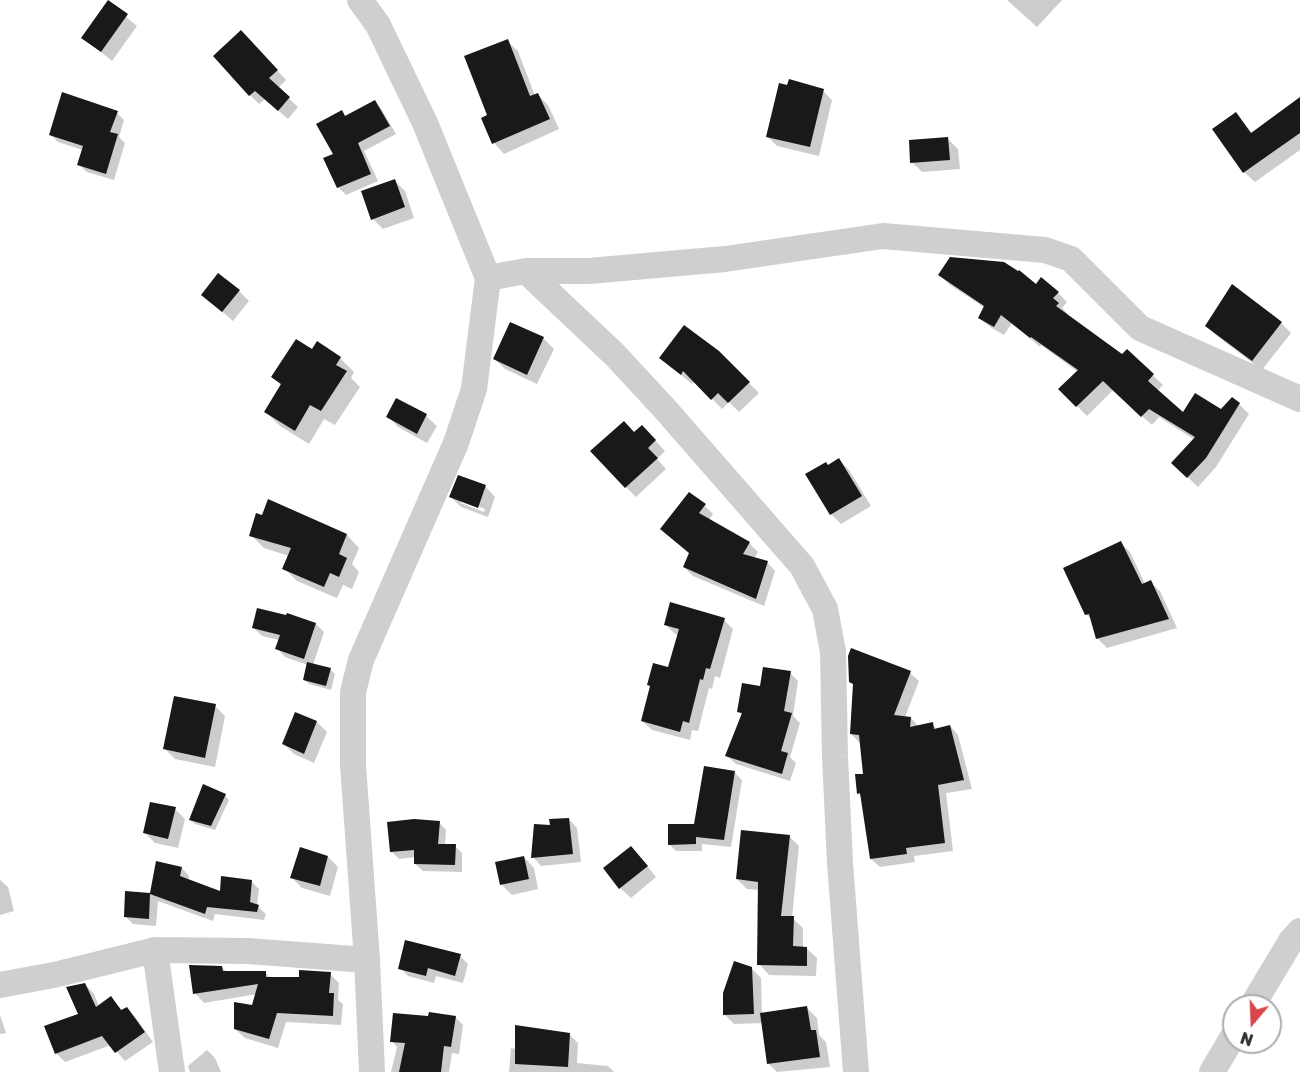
<!DOCTYPE html>
<style>
body{margin:0}
#map{position:relative;width:1300px;height:1072px;overflow:hidden;background:#fff;font-family:"Golos Text",sans-serif}
canvas{display:block}
.north{position:absolute;left:1222px;top:994px;width:60px;height:60px;box-sizing:border-box;background:#fff;border:2px solid #adadad;border-radius:50%;rotate:199deg;font-size:16px;font-weight:700;line-height:24px;text-align:center;color:#323232}
.north::after{content:'';display:block;margin:auto;width:21px;height:27px;background:#d7464a;clip-path:polygon(50% 0,100% 100%,50% 72%,0 100%)}
</style>
<div id="map">
<canvas width="1300" height="1072"></canvas>
<div class="north">N</div>
</div>
<script>
const g = document.querySelector('canvas').getContext('2d');
g.lineJoin = 'round';
function fillPath(path, color) { g.fillStyle = color; g.fill(path, 'evenodd'); }
function strokePath(path, color, width, dash) { g.strokeStyle = color; g.lineWidth = width; g.lineCap = dash ? 'butt' : 'round'; g.setLineDash(dash || []); g.stroke(path); }
fillPath(new Path2D(`
 M1007 0H1062L1037 27Z
 M108 2 137 26 112 61 83 37Z
 M250 41 286 80 278 88 298 107 288 119 265 99 259 104 250 95Z
 M507 41 518 51 535 96 538 95 548 105 559 129 504 154 494 143 483 119 488 116Z
 M788 87 823 91 832 100 819 156 777 146 768 137Z
 M1300 99V150L1255 182 1244 172 1236 114 1252 133Z
 M375 102 382 110 396 134 364 151 378 181 346 195 338 187 335 154 341 112 347 117Z
 M117 113 124 120 119 137 125 143 114 180 87 172 79 165 83 150 58 142 50 134Z
 M948 139 958 149 960 169 922 172 912 162Z
 M394 180 405 191 414 218 383 229 373 219Z
 M940 275 1036 286 1058 293 1067 302 1062 308 1068 314 1066 315 1122 356 1127 351 1163 385 1157 391 1184 414 1221 411 1239 404 1249 414 1216 467 1198 487 1173 463 1195 440 1159 417 1152 425 1113 390 1087 416 1060 389 1078 372 1041 345 1040 347 1012 323 1004 335 990 327 980 318 985 308 950 285Z
 M239 291 249 301 233 321 203 295Z
 M1281 323 1291 333 1262 370 1217 336 1207 326Z
 M511 324 544 339 554 349 537 384 505 369 495 359Z
 M312 351 340 358 354 372 351 378 360 387 335 425 324 419 309 444 280 426 266 412 282 386 273 377Z
 M718 352 759 393 739 412 729 402 722 409 694 380 692 384 661 358Z
 M397 400 426 416 437 426 427 443 398 427 388 416Z
 M634 434 652 437 665 451 657 459 666 469 636 497 626 487Z
 M839 460 849 470 871 506 841 524 831 514 828 466Z
 M485 486 495 497 488 517 461 507 451 497ZM461 500 485 509 484 512 461 503Z
 M705 506 713 514 709 520 749 543 758 552 754 559 767 562 775 571 764 606 693 576 684 567 690 553 670 537Z
 M263 517 347 535 359 548 352 564 359 572 352 589 343 585 337 598 297 581 284 568 289 556 264 548 251 535Z
 M1121 543 1130 552 1145 584 1150 582 1160 591 1177 628 1107 648 1098 639 1092 620 1086 614Z
 M724 620 733 629 720 678 715 676 712 689 709 688 698 731 692 730 690 740 652 730 642 721 651 687 648 684 669 669 679 635 675 634 665 624Z
 M316 624 324 632 313 665 330 669 335 674 331 690 309 684 304 679 308 665 285 657 277 648 279 640 262 636 253 627Z
 M790 673 798 681 793 716 800 723 790 757 796 763 790 781 736 764 727 756 742 715 739 712 761 687Z
 M910 673 919 681 905 717 911 718 919 727 932 724 938 730 950 726 958 735 972 789 946 793 953 851 914 856 915 862 880 867 871 859 862 797 858 793 864 775 860 743 851 734 854 685 850 681Z
 M215 706 225 716 215 767 175 759 164 748Z
 M317 722 327 732 314 763 294 754 284 744Z
 M735 773 742 780 731 847 702 844V851H676L669 844 696 826Z
 M225 795 229 800 215 830 195 824 191 820Z
 M175 809 185 819 178 848 155 843 145 833Z
 M569 819 577 828 581 862 541 866 533 857Z
 M439 822 446 830 445 846H455L462 853V872L423 871 415 864 416 857 399 859 392 852Z
 M789 836 799 846 792 918 803 928V948H806L817 958 816 976 769 975 759 964 760 890 747 889 737 879Z
 M328 857 338 867 330 896 302 888 292 878Z
 M524 857 534 868 538 889 512 895 502 885Z
 M641 858 656 877 631 898 620 888Z
 M182 868 189 876 188 881 221 893 251 881 259 889 257 906 266 914 264 920 215 914 213 921 158 901 156 926 133 924 125 916 127 893 151 894Z
 M0 880 8 887 14 911 0 915Z
 M460 956 468 964 463 983 436 976 434 983 408 976 400 968Z
 M221 967 227 972 265 973 271 978H300L330 974 339 983 338 1000 343 1004 341 1025 286 1022 278 1048 245 1038 235 1029 253 1007 257 994 204 1003 195 993Z
 M752 969 761 978 762 1014 807 1008 817 1018 819 1035 826 1042 830 1067 777 1072 768 1063 763 1023 734 1024 725 1015Z
 M85 984 94 994 99 1006 111 998 123 1011 126 1008 136 1018 153 1042 125 1061 111 1045 65 1062 56 1053 80 1013Z
 M0 1015 6 1033 0 1034Z
 M455 1017 463 1025 459 1054 452 1053 449 1072H391L397 1047 392 1041Z
 M569 1034 578 1043 577 1063 608 1066 614 1072H509L511 1048 517 1049Z
 M207 1050 215 1058 221 1072H190L188 1066Z`), '#0003');
fillPath(new Path2D(`
 M108 0 128 14 101 52 81 38Z
 M241 30 278 70 269 78 290 97 278 111 255 91 249 96 213 56Z
 M508 39 530 96 538 93 550 119 492 144 481 118 487 115 464 56Z
 M789 79 824 89 810 147 766 137 779 83 787 85Z
 M62 92 118 111 110 132 118 134 106 174 77 165 83 146 49 135Z
 M1300 97V133L1243 173 1212 129 1236 112 1251 133Z
 M375 100 390 126 358 143 371 174 337 188 323 158 333 154 316 124 342 110 345 116Z
 M948 137 950 160 910 163 909 140Z
 M395 179 405 207 371 220 361 191Z
 M950 257 1004 262 1018 271 1019 270 1036 284 1041 277 1059 292 1053 298 1059 303 1056 306 1122 354 1127 349 1154 374 1148 381 1183 412 1195 393 1221 409 1232 397 1240 403 1206 458 1187 478 1171 463 1195 437 1149 409 1141 417 1103 381 1076 407 1058 389 1078 370 1031 337 1030 338 1001 315 994 327 978 318 984 306 938 275Z
 M218 273 240 290 222 312 201 295Z
 M1232 284 1282 322 1252 361 1205 326Z
 M510 322 544 337 527 375 493 359Z
 M684 325 719 351 750 382 728 403 718 393 711 400 683 371 681 375 659 358Z
 M296 339 312 349 317 341 341 357 336 365 347 371 321 411 310 405 295 431 264 412 281 384 271 377Z
 M396 398 427 414 417 434 386 417Z
 M624 421 634 432 642 425 656 440 648 448 658 458 625 488 590 451Z
 M839 458 862 496 830 515 805 474 826 462 828 465Z
 M458 475 486 485 478 508 449 497Z
 M689 492 706 504 699 513 750 542 743 554 768 561 756 599 683 567 689 553 660 529Z
 M268 499 347 534 339 554 347 558 339 577 330 573 324 587 282 569 291 548 249 536 256 513 262 515Z
 M1121 541 1142 584 1151 580 1169 619 1096 639 1089 614 1085 615 1063 568Z
 M670 602 725 618 710 669 706 668 703 680 700 679 689 723 683 721 680 732 641 721 650 686 647 685 653 663 668 667 679 629 664 625Z
 M257 608 286 615 287 613 316 623 304 659 275 649 280 635 252 628Z
 M851 648 911 671 894 715 911 717 910 727 933 722 934 729 950 725 964 780 938 785 945 843 906 848 907 854 870 859 860 793 857 794 855 774H863L859 735 850 734 853 684 849 682 848 656Z
 M307 662 331 668 326 686 303 680Z
 M763 667 791 671 784 711 792 713 781 751 788 753 782 774 725 756 742 713 737 712 742 683 760 686Z
 M174 696 216 704 205 758 163 749Z
 M295 712 317 721 304 754 282 744Z
 M704 766 735 771 724 840 696 837V844L668 845V824H694Z
 M203 784 226 794 211 826 189 820Z
 M150 802 176 807 168 839 143 833Z
 M569 818 573 854 531 858 534 824 550 825 549 819Z
 M414 819 440 821 438 844H456L455 865 414 864V850L390 852 387 822Z
 M741 830 790 835 781 916H794L793 946 807 947V966L757 965 758 882 736 879Z
 M631 846 648 866 619 889 603 868Z
 M300 847 328 856 320 886 290 878Z
 M524 856 529 879 500 885 495 862Z
 M156 861 182 867 180 876 220 891 221 876 252 880 250 902 259 905 257 912 207 907 205 914 150 894 149 919 124 917 125 891 150 893Z
 M405 940 461 954 455 976 428 968 426 976 398 969Z
 M734 961 752 967 754 1014 723 1015V993Z
 M189 965 222 966 223 971H266V977H299V970L331 972 329 993H334L333 1016 277 1013 269 1039 234 1029V1002L252 1005 258 984 193 994Z
 M85 983 96 1007 111 996 121 1010 127 1007 145 1032 115 1053 102 1036 55 1054 44 1026 78 1014 66 987Z
 M807 1006 811 1030H816L820 1057 767 1064 760 1013Z
 M429 1012 456 1016 451 1047 444 1046 441 1072H399L405 1043 390 1042 393 1013 428 1016Z
 M515 1025 570 1033 568 1067 515 1064Z`), '#191919');
strokePath(new Path2D(`
 M360 0 378 25 425 123 488 278 474 389 456 443 361 660 353 692V765L367 960 372 1072
 M526 271 615 355 665 409 802 566 825 609 833 652 835 756 840 863 856 1072
 M488 278 526 271H589L725 259 883 236 1045 250 1071 259 1140 328 1300 399
 M155 950 172 1072
 M0 985 54 975 155 950 248 951 367 960
 M1252 1006 1291 941 1300 931
 M1212 1072 1234 1035`), '#cfcfcf', 26);
</script>
